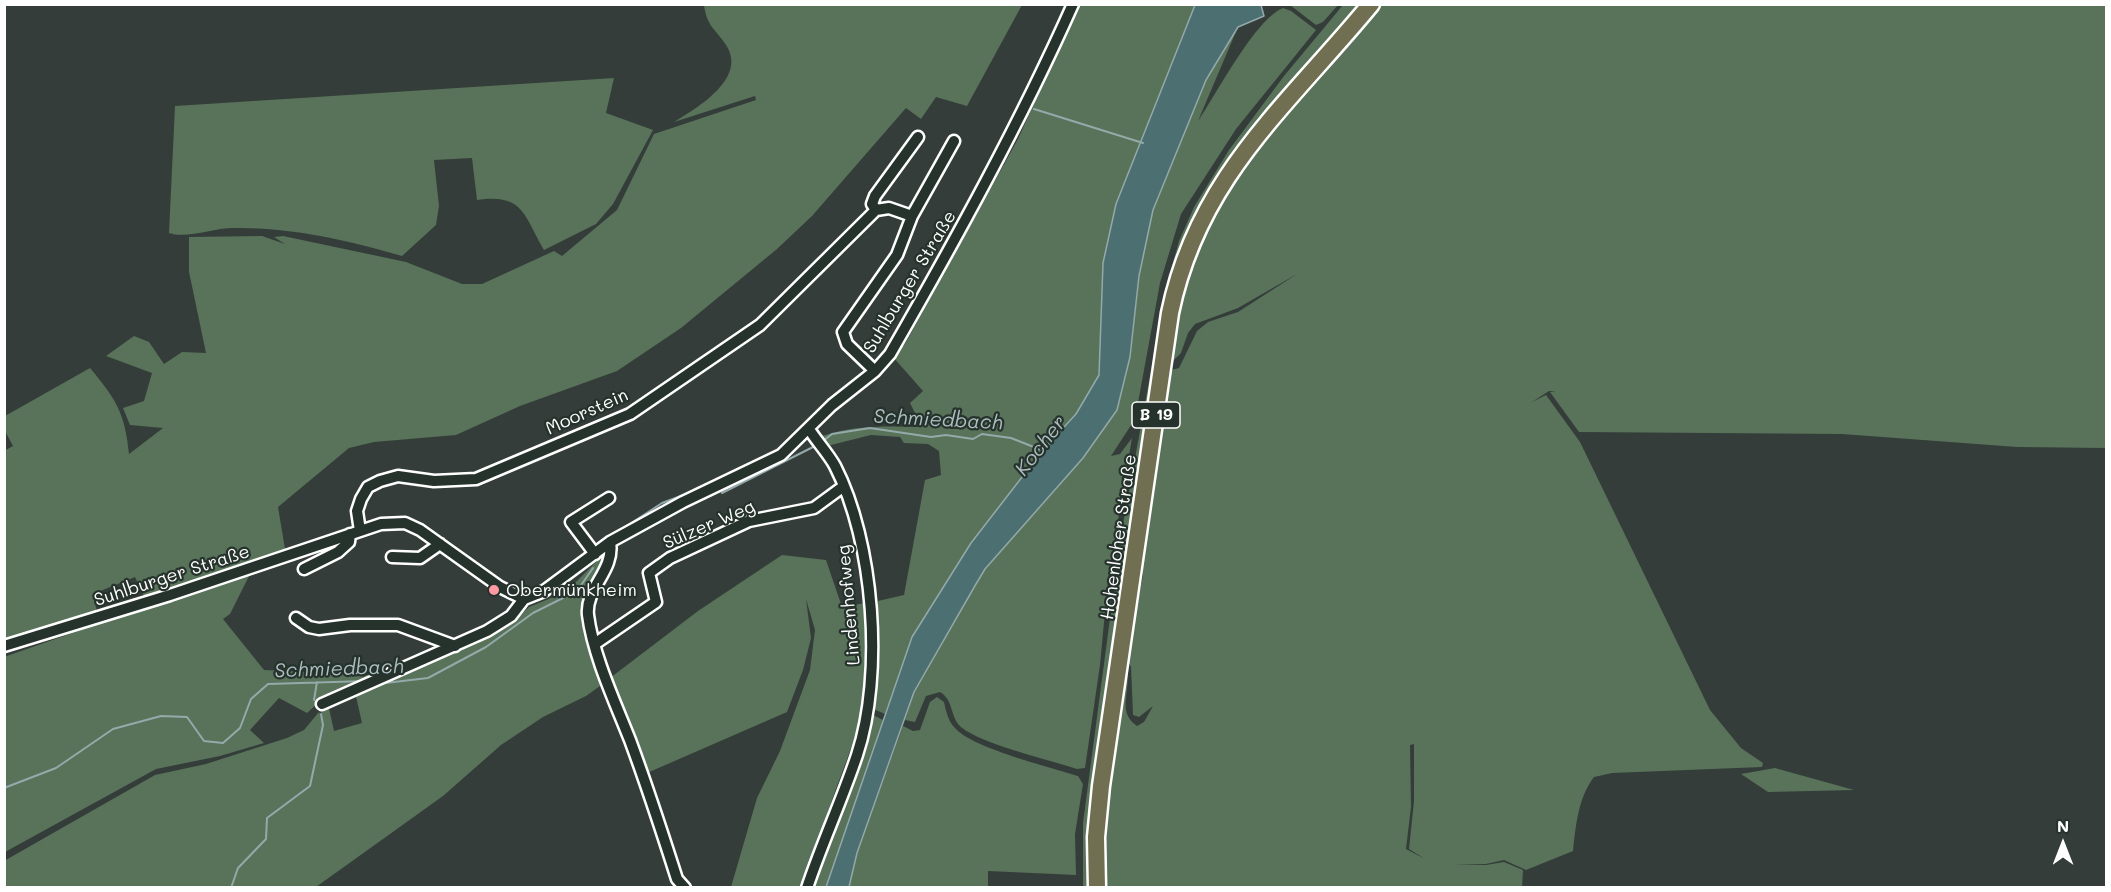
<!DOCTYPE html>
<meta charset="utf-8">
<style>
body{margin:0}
#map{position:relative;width:2111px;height:892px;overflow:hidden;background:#343d3a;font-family:Mali,sans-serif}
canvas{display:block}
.frame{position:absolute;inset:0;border:6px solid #fff;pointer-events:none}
.north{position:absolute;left:2033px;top:814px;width:60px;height:60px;-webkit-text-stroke:4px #26332d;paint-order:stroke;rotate:0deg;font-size:16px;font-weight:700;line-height:24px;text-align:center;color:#fff}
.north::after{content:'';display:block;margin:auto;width:21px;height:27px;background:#fff;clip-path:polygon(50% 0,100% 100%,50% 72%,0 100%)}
</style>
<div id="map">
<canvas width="2111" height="892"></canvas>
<div class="frame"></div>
<div class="north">N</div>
</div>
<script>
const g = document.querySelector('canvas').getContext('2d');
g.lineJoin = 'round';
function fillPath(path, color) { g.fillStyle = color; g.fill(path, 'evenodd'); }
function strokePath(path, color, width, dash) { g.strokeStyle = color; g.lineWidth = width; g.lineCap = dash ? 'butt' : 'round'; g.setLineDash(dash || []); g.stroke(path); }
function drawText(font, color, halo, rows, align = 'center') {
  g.font = font + ' Mali,sans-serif'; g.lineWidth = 4.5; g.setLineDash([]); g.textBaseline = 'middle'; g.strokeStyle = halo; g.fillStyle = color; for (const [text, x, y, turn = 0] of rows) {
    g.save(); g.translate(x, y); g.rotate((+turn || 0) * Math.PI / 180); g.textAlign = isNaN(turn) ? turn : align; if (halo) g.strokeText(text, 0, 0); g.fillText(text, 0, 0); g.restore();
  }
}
fillPath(new Path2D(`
 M704 5H1022L967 106 936 97 921 119 906 108 812 216 777 249 681 328 617 371 520 406 456 435 374 442 349 448 278 507 285 549 202 581 144 596 135 577 93 594 97 612 5 642 4 451 13 446 5 431V416L90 368C116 399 125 413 129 454L163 428 130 425 123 408 144 401 152 373 106 356 134 336 149 342 164 364 182 352 206 353 189 272V237L262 236 285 244 274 237 283 236 406 262 462 284H482L554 251 562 256 617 210 654 134 756 100 755 96 674 122C697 108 748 78 726 45 715 28 707 27 704 5Z
 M1079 5H1195L1116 204 1099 375 1076 414 1043 450 912 637 885 714 871 708 875 684 878 601 904 595 925 480 941 475 939 451 928 444 904 443 900 437 871 435 827 446 822 436C854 425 888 426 922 427L910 403 923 391 893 357 905 344 1018 139Z
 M1290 5H1338L1323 22 1316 25Z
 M1343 5H1362C1293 84 1213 159 1178 260L1093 887 1083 888V823L1121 535 1166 288 1179 241 1194 207 1229 150 1284 76Z
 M1378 5H2106V448L2017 447 1842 434 1579 432 1550 392 1556 391H1549L1532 402 1546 395 1580 442 1710 710 1741 748 1763 763 1762 767 1612 773 1594 777C1578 798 1576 825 1573 851L1526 870 1504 860 1486 864H1454L1486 865 1504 862 1523 870 1522 887 1106 888 1103 832 1126 667C1133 689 1115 711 1137 726L1144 722 1153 706 1139 717 1133 715 1131 667 1127 660 1143 575 1141 562 1168 371 1179 368 1197 331 1208 322 1238 312 1297 274 1238 308 1195 324 1188 333 1181 353 1170 364 1176 312 1204 228 1241 166ZM1414 744V801L1409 849 1425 859 1406 849 1411 807 1410 745Z
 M1283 8 1291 11 1316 30 1236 129 1181 214 1160 283 1135 419 1111 456 1120 454 1132 438 1108 580 1100 665 1085 768 1077 769C1050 760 981 744 961 727 950 718 954 700 940 692L926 696 915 722 905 720 914 692 985 569 1083 458 1117 410 1130 357 1139 276 1153 210 1206 80 1238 27 1198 121C1216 95 1255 19 1283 8Z
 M614 78 606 113 653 130 613 204 596 224 544 250C524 216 524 193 477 200L472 158 434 160 439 206 436 225 402 256C348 240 290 227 233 228 213 228 187 239 169 233L175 106Z
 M782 555 826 560 842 607 865 603C868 639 872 673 863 709 850 764 818 816 817 873L863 752 873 715 883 720 826 887H731L757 798 780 751 810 670 815 630 806 599 811 638 803 670 787 712 647 773 610 678 698 611Z
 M602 556V563L582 603 597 662 600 686 586 696 543 717 501 745 443 796 316 887H5L4 861 155 775 206 764 287 738 304 730 319 712 323 720 321 713 328 704 334 731 362 723 355 692 510 625 529 607 566 592Z
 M252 570 230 614 223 619 264 670 369 675 329 693 307 713 279 698 250 730 264 743 220 756 156 769 5 852 4 657Z
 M937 697 944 702C946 711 948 721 955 728 972 748 1050 767 1078 776L1083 784 1075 834 1076 875 988 871V887L849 888 857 854 903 726 913 731 920 730 930 702Z
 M1775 768 1782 770 1854 790 1768 792 1741 774Z`), '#587359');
const water = new Path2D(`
 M1195 5H1261L1264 16 1238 27 1206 80 1153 210 1139 276 1130 357 1117 410 1083 458 985 569 976 584 914 692 857 853 849 887H826L912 637 971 543 1043 450 1076 414 1099 375 1103 263 1116 204Z`);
fillPath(water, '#4c6f72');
strokePath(water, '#94a9aa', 1.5);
strokePath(new Path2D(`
 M1034 109 1143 143
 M823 441 832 434 870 428 931 437 946 435 973 439 982 434 1011 438 1044 451
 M722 493 815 446
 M616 533 662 503 686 494
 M377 684 428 678 486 647 533 613 577 591 593 568
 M314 700 317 682
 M4 788 56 768 113 729 161 716 187 717 204 741 223 743 240 728 251 699 268 684 366 681
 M231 888 238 868 266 839 267 818 310 786 323 725 321 714`), '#94a9aa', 2);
const street = new Path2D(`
 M876 210 872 204 875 196 918 137
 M912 216 954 141
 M360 531 357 511 361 499 368 487 380 481 398 476 434 481 476 479 630 414 760 325 876 210 889 208 912 216 897 255 843 332 847 344 875 371
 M610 542C615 571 585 588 588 615 593 655 615 702 630 740 647 786 662 832 677 879L685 888
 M595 554 571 522 609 498
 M392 557 420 558 440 544
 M304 569 338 552 349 542 350 534
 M296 618 309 627 319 629 350 625H398L455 646
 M596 643 656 602 649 573 670 558 749 521 814 508 844 486
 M4 646 170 595 381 524 405 523 420 530 500 587 524 599 544 591 610 542 683 502 781 455 832 405 875 371 890 354C956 239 1019 125 1073 4
 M322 704 487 631 511 616 524 599
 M807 888C822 843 842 800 857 755 884 674 874 542 835 466 828 453 817 442 809 429`);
const primary = new Path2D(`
 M1097 888 1096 837 1101 786 1170 313C1198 177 1287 106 1371 4`);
strokePath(street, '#fff', 15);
strokePath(primary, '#fff', 21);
strokePath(street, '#26332d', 10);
strokePath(primary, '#716f52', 16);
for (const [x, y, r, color] of [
 [494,590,6,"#ff9aa2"]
]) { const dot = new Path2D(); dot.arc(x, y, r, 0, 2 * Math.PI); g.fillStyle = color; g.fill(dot); strokePath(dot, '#26332d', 2); }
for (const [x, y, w] of [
 [1156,415,48]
]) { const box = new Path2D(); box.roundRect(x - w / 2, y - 13, w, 26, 4.5); g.fillStyle = '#26332d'; g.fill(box); strokePath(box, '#fff', 1.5); }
drawText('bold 16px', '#fff', null, [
 ["B 19",1156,415]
]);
drawText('18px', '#fff', '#26332d', [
 ["Suhlburger Straße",910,282,-59],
 ["Moorstein",587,412,-24],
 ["Sülzer Weg",709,525,-23],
 ["Hohenloher Straße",1119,537,-82],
 ["Suhlburger Straße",172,576,-18],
 ["Lindenhofweg",849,605,-95]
]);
drawText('18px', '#fff', '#26332d', [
 ["Obermünkheim",506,590]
], 'left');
drawText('italic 20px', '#aebec0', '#26332d', [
 ["Schmiedbach",938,420,3],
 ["Kocher",1041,446,-52],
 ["Schmiedbach",339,669,-2]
]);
</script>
